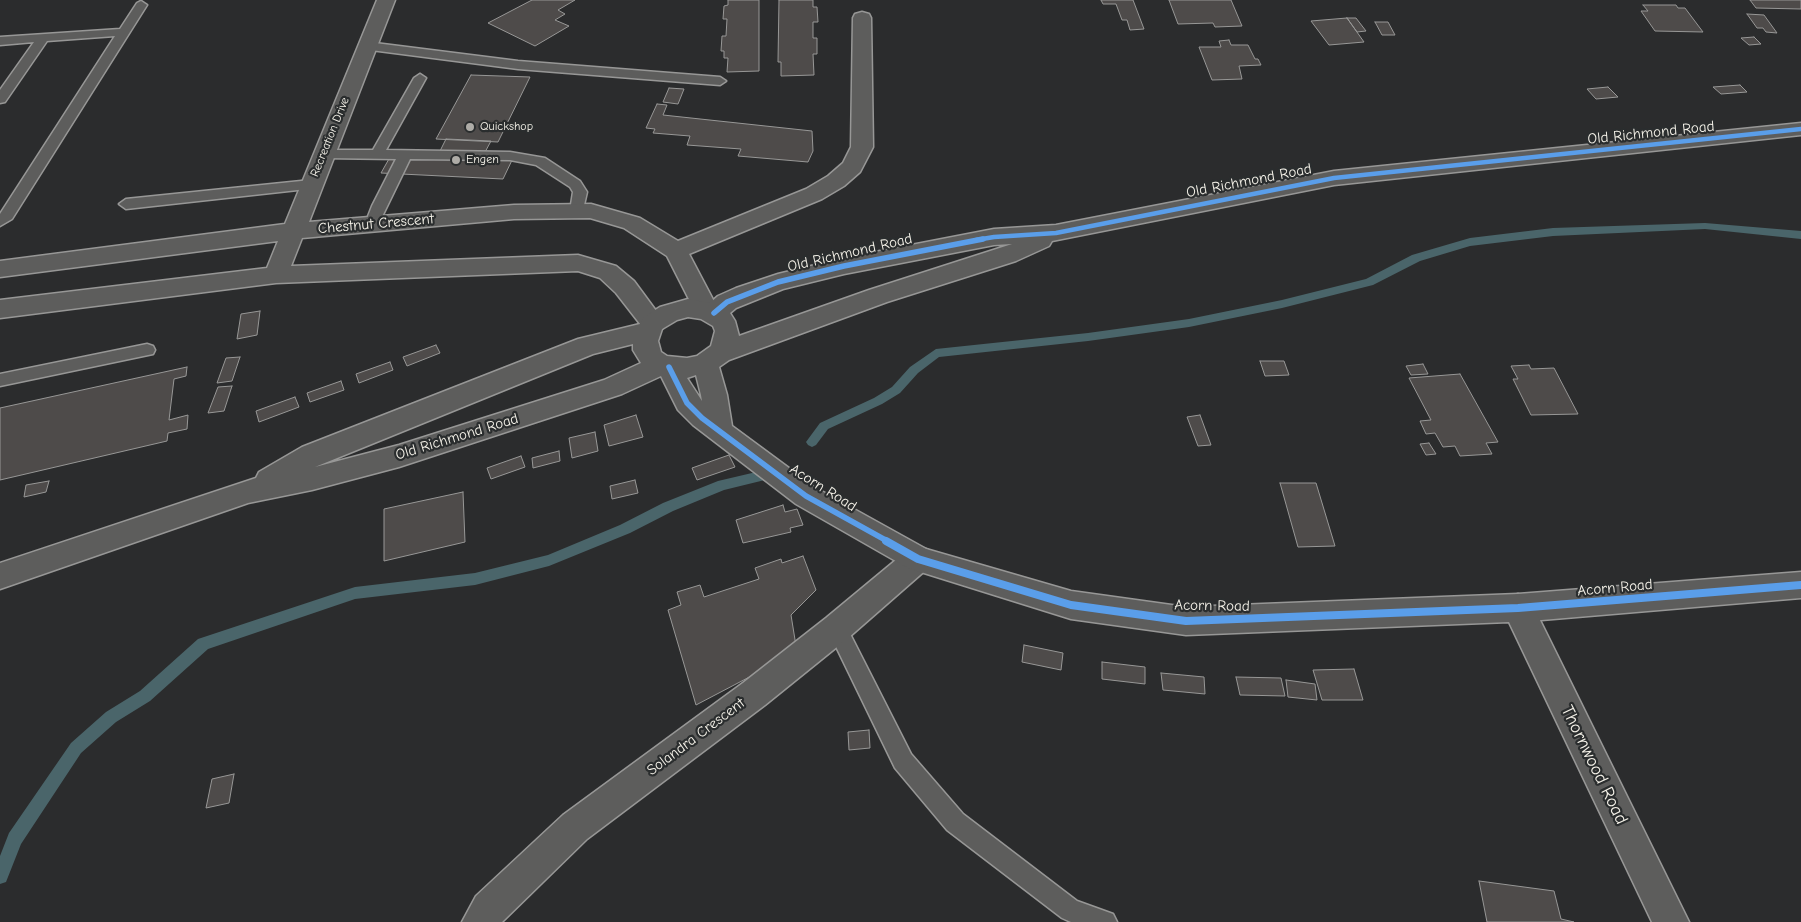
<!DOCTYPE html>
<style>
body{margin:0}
canvas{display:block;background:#2b2c2d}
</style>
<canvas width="1801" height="922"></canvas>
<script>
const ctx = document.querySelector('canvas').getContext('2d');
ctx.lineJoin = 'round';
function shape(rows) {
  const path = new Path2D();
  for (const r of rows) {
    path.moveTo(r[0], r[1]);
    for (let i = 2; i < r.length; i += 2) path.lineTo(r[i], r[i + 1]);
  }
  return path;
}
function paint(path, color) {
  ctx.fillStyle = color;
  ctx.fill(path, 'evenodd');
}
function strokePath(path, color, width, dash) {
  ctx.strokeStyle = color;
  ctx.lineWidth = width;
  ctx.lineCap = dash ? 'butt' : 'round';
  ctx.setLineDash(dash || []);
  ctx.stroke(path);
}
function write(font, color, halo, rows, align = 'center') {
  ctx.font = font + ' "Comic Neue",sans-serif';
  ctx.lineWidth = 4.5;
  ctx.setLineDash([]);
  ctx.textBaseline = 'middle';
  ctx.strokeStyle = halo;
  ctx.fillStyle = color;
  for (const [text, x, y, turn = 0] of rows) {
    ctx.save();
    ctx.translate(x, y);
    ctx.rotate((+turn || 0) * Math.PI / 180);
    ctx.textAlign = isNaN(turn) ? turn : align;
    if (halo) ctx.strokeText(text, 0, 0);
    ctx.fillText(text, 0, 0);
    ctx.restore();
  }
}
paint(shape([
 [1705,223,1801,231,1801,239,1705,229,1553,236,1470,246,1420,261,1373,285,1282,308,1189,327,1088,341,939,357,918,373,900,393,882,404,828,429,816,445,812,447,808,445,806,442,820,423,874,398,892,387,910,367,936,349,1088,333,1189,319,1282,300,1366,279,1412,255,1470,238,1553,228,1705,223],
 [769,469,773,470,775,474,773,478,724,490,673,511,630,533,549,566,475,585,355,599,208,649,150,701,116,722,81,753,21,844,6,882,0,884,0,856,9,833,71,743,106,712,140,691,198,639,355,587,475,573,548,555,620,525,663,503,718,481,769,469]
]), '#4a656a');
const building = shape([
 [532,0,575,0,558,10,565,14,555,20,569,26,535,46,488,23,532,0],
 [728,0,759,0,759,71,727,72,728,58,724,58,724,51,721,51,722,36,726,36,727,19,723,19,724,6,728,5,728,0],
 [779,0,813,0,813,7,817,7,818,22,813,22,813,38,817,38,817,54,813,54,814,75,781,76,781,62,778,62,779,0],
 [1101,0,1133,0,1144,29,1130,30,1127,20,1122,20,1116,4,1103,4,1101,0],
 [1169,0,1231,0,1242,26,1215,27,1213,23,1178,24,1169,0],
 [1750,0,1801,0,1801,9,1756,8,1750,0],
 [1643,5,1676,5,1678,8,1685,8,1703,32,1655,31,1641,11,1648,11,1643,5],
 [1747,14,1764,15,1777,33,1766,32,1763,28,1757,28,1747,14],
 [1347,18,1364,42,1329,45,1311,21,1347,18],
 [1347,18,1356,18,1366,31,1357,32,1347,18],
 [1375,22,1388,22,1395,35,1382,35,1375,22],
 [1754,37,1761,44,1749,45,1741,38,1754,37],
 [1229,40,1231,45,1248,45,1255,59,1258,59,1261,65,1239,66,1242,79,1212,80,1199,47,1221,47,1219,41,1229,40],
 [471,75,530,77,498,142,436,139,471,75],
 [1740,85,1747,92,1721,94,1713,87,1740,85],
 [1608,87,1618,97,1596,99,1587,89,1608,87],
 [669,88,684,89,678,104,663,102,669,88],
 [657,104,667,105,663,115,812,131,813,151,808,162,738,156,741,149,687,145,690,136,653,133,655,129,646,128,657,104],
 [446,139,491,141,484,154,514,156,503,179,381,173,394,150,439,153,446,139],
 [260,311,257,335,237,339,241,314,260,311],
 [436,345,440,353,407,366,403,357,436,345],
 [240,357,232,381,217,383,226,358,240,357],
 [1260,361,1284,361,1289,375,1265,376,1260,361],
 [390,362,393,370,359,383,356,374,390,362],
 [1423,364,1428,374,1411,375,1406,366,1423,364],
 [1529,365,1531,369,1554,368,1578,414,1531,415,1513,379,1518,379,1511,366,1529,365],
 [187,367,186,376,174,379,169,420,188,415,187,429,168,433,167,441,0,480,0,408,187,367],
 [1460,374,1498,442,1486,443,1492,454,1460,456,1455,446,1443,447,1435,433,1426,434,1420,421,1431,420,1409,378,1460,374],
 [341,381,344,390,310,402,307,393,341,381],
 [232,386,224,411,208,413,218,387,232,386],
 [295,397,299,407,259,422,256,411,295,397],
 [636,415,643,437,609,446,604,425,636,415],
 [1200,415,1211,445,1198,446,1187,417,1200,415],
 [595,432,598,451,572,458,569,438,595,432],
 [1429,443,1436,454,1426,455,1420,444,1429,443],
 [559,451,560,461,533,468,532,458,559,451],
 [729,455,735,467,697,480,692,468,729,455],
 [521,456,525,467,491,479,487,468,521,456],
 [635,480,638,493,612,499,610,486,635,480],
 [49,481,46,492,24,497,26,485,49,481],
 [1280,483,1316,483,1335,546,1298,547,1280,483],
 [463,492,465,542,384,561,384,509,463,492],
 [783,505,785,512,797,509,803,525,790,528,791,532,743,543,736,520,783,505],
 [803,556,816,590,791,615,797,652,696,705,668,610,681,605,677,592,700,585,704,597,759,579,755,568,781,559,782,563,803,556],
 [1024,645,1063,653,1061,670,1022,662,1024,645],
 [1102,662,1145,667,1145,684,1102,679,1102,662],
 [1354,669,1363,700,1322,700,1313,670,1354,669],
 [1161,673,1204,677,1205,694,1163,690,1161,673],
 [1236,677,1281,678,1285,696,1240,695,1236,677],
 [1286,680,1315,684,1317,700,1288,697,1286,680],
 [869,730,870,748,849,750,848,732,869,730],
 [234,774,229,803,206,808,212,779,234,774],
 [1479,881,1554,891,1561,919,1574,922,1487,922,1479,881]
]);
paint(building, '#4e4b4a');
strokePath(building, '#979796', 1);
const lane = shape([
 [141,1,147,5,12,219,0,226,0,214,115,36,47,41,5,102,0,103,0,90,34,42,0,45,0,37,120,29,137,3,141,1],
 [367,42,518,61,720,77,726,81,720,85,518,69,363,49,361,46,367,42],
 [420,74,426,78,386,150,510,152,545,158,580,181,587,192,582,214,572,214,570,211,573,192,570,187,536,165,510,160,410,159,377,227,367,227,365,224,372,206,396,159,323,158,316,154,323,150,373,150,414,78,420,74],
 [311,180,318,185,316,188,126,209,119,204,126,199,311,180],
 [147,344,153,346,155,350,153,354,0,386,0,374,147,344],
 [837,619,844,622,911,754,963,814,1077,901,1113,914,1117,922,1071,922,1062,918,947,830,895,768,827,628,830,622,837,619]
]);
const street = shape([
 [377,0,395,0,309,222,514,205,591,204,640,218,678,241,806,189,828,176,843,163,851,147,853,18,855,14,862,12,869,14,871,18,873,147,860,172,844,186,822,199,689,254,719,311,716,317,707,320,698,317,667,256,624,228,590,218,514,219,302,238,291,266,578,255,616,266,634,281,665,323,662,329,653,332,644,329,616,293,600,278,578,271,276,283,0,318,0,300,267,268,278,241,0,277,0,261,285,224,377,0],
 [918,546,928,550,933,559,928,568,848,638,765,705,587,839,502,922,462,922,476,896,563,815,743,683,826,618,908,550,918,546],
 [1801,572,1801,598,1518,622,1507,618,1503,608,1507,598,1518,594,1801,572]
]);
const secondary = shape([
 [1801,123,1801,135,1334,185,1052,241,1049,246,1016,261,887,302,729,360,719,367,727,395,732,426,816,488,926,549,1071,591,1186,607,1518,594,1529,598,1689,922,1652,922,1509,622,1186,635,1071,619,908,568,796,504,693,425,678,410,661,376,622,394,399,467,312,490,248,503,0,589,0,563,256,478,259,472,302,447,578,339,640,324,644,317,660,307,688,299,710,303,718,296,736,288,778,274,844,258,994,229,1056,225,1334,171,1801,123],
 [1012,244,869,290,739,336,735,321,730,313,736,308,783,289,844,274,994,245,1012,244],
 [688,317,701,319,713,326,715,331,711,346,697,356,687,358,667,356,661,352,658,341,662,329,677,320,688,317],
 [633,344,633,350,641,363,604,380,399,445,315,467,593,354,633,344],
 [696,375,701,395,702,401,687,378,696,375]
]);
strokePath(lane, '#979796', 3);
strokePath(street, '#979796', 3);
strokePath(secondary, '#979796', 3);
paint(lane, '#5d5d5c');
paint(street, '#5d5d5c');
paint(secondary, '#5d5d5c');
strokePath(shape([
 [976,240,994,237,1056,233,1334,178,1801,129]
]), '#5a9eea', 4.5);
strokePath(shape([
 [714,313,727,302,778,282,844,266,983,239],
 [669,367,687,403,702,418,806,496,889,542]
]), '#5a9eea', 5.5);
strokePath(shape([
 [886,541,918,559,1071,605,1186,621,1518,608,1801,585]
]), '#5a9eea', 8);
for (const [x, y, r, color] of [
 [470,127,5,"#aeaca7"],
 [456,160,5,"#aeaca7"]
]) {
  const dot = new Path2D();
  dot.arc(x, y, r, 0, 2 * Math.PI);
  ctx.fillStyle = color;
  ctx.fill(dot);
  strokePath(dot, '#2a2d2e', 2);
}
write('12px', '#f4f1e8', '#2a2d2e', [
 ["Quickshop",480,127],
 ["Engen",466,160]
], 'left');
write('12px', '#f4f1e8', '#2a2d2e', [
 ["Recreation Drive",330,137,-68]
]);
write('15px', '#f4f1e8', '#2a2d2e', [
 ["Old Richmond Road",1651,133,-6],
 ["Old Richmond Road",1249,181,-11],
 ["Chestnut Crescent",376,224,-5],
 ["Old Richmond Road",850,253,-13],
 ["Old Richmond Road",457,437,-17],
 ["Acorn Road",823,488,32],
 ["Acorn Road",1615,588,-5],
 ["Acorn Road",1212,606,1],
 ["Solandra Crescent",696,737,-37]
]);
write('18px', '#f4f1e8', '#2a2d2e', [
 ["Thornwood Road",1594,765,64]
]);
</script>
